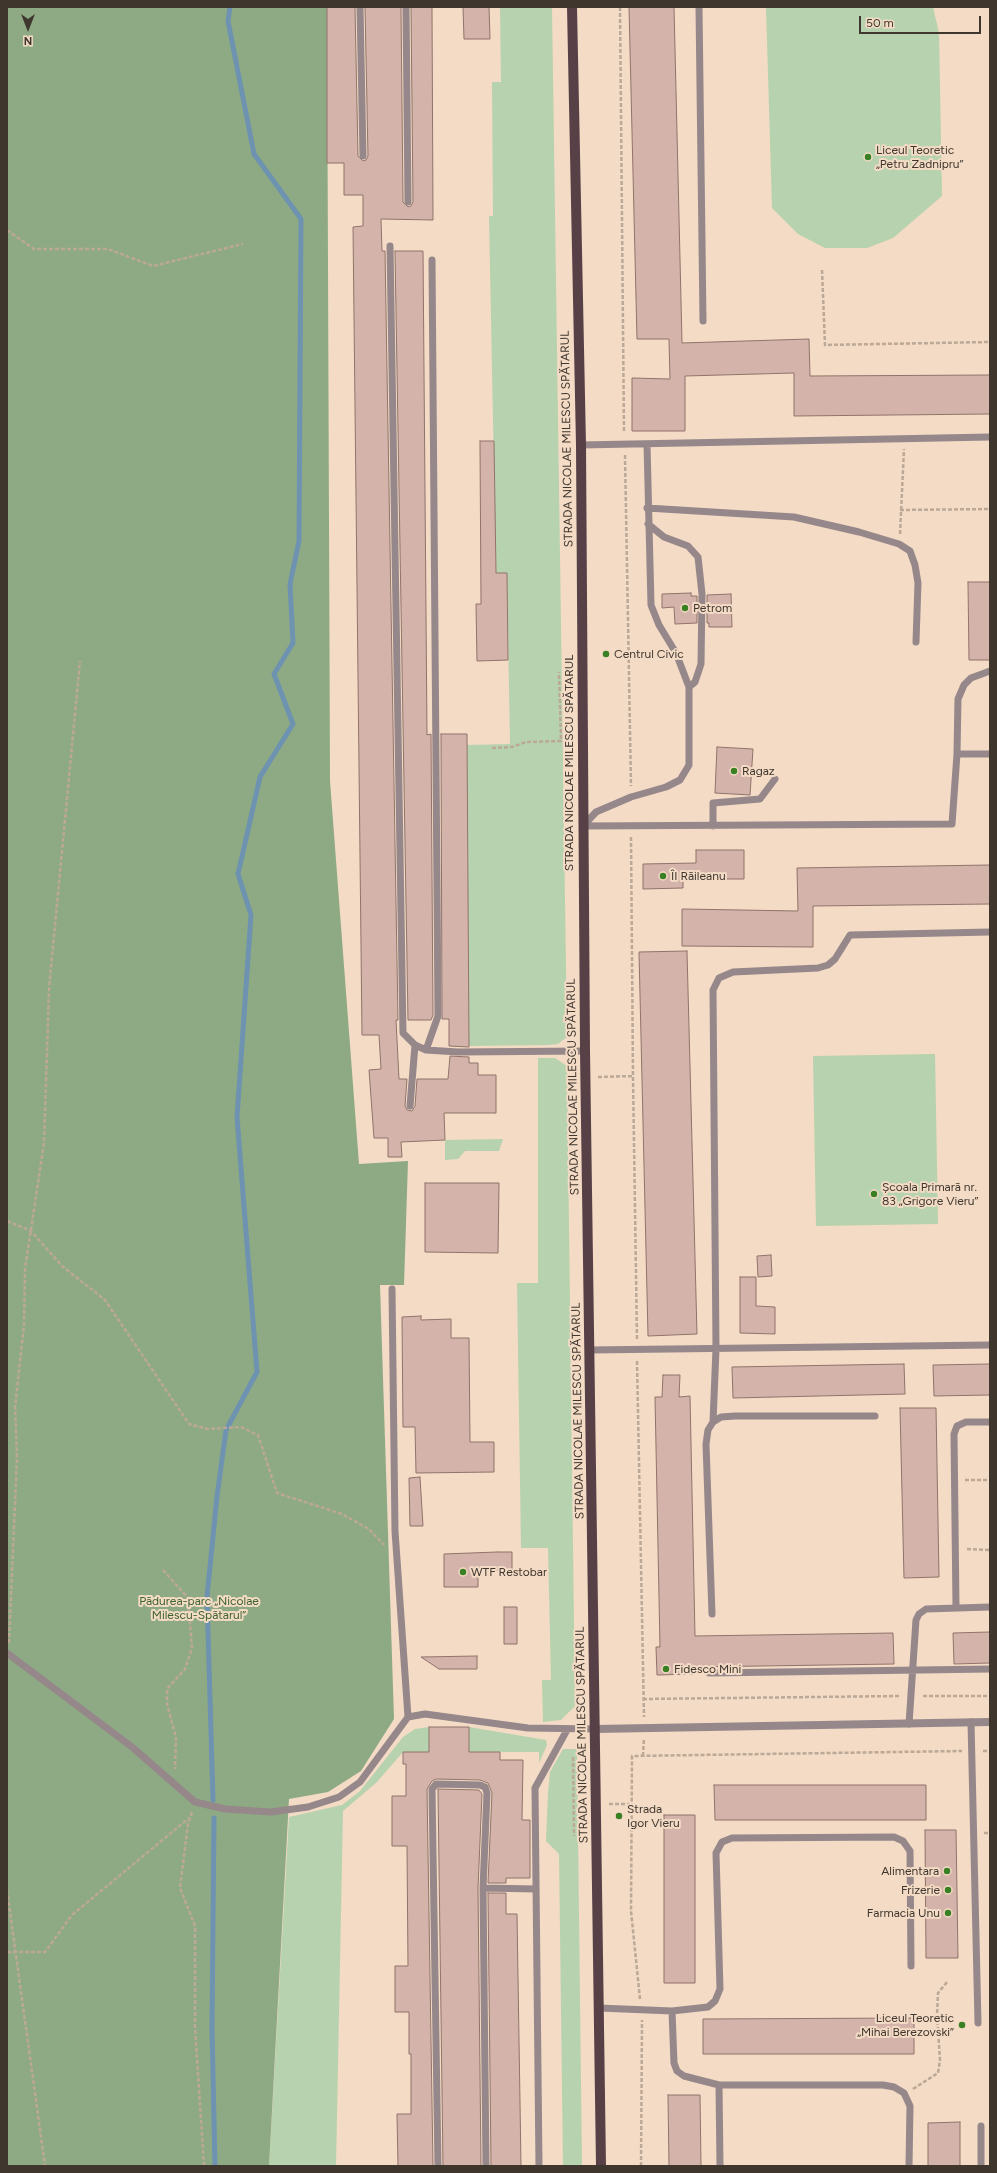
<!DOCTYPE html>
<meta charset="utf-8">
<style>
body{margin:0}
#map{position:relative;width:997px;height:2173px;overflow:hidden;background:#f3dbc5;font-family:Figtree,sans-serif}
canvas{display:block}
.frame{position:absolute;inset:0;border:8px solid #3f362e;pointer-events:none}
.north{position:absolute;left:8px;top:8px;width:40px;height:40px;-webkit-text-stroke:3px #f3dbc5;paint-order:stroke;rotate:180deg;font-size:11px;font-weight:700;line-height:16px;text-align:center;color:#3f362e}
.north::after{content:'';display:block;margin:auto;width:14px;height:18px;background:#3f362e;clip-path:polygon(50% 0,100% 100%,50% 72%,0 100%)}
.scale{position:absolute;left:859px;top:16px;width:122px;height:18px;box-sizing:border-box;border:2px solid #3f362e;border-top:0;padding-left:5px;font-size:12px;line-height:14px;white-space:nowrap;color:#3f362e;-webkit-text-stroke:3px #f3dbc5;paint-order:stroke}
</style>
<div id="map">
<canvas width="997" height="2173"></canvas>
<div class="frame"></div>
<div class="north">N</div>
<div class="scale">50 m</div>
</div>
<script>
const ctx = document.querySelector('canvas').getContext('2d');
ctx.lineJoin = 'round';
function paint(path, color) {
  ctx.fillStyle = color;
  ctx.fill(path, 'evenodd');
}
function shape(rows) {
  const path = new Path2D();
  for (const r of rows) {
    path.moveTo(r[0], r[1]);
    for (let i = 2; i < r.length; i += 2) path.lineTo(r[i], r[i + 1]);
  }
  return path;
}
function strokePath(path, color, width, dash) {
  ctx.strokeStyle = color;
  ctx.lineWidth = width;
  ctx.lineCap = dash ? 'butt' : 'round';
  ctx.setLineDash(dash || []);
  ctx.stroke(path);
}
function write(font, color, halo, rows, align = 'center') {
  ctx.font = font + ' Figtree,sans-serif';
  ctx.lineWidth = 4;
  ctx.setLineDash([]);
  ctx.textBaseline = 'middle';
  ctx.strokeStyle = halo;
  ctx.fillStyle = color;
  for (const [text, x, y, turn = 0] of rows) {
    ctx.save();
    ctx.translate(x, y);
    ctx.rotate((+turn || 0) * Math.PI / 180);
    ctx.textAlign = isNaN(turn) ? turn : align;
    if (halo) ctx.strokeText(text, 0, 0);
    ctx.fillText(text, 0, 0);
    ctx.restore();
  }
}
paint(shape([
 [500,7,552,7,567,1037,558,1044,548,1045,469,1046,467,745,510,744,507,573,496,573,489,216,493,216,492,82,501,82],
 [766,7,933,7,939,33,942,196,893,238,867,248,825,248,798,234,772,208],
 [935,1054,938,1224,816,1226,813,1056],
 [538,1058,555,1058,567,1066,575,1706,561,1720,543,1722,542,1680,551,1680,548,1548,521,1548,517,1283,538,1283],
 [503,1139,499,1151,465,1151,458,1159,445,1160,445,1140],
 [429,1727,469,1727,546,1740,547,1745,539,1763,539,1752,403,1752,377,1782,343,1811,336,2166,269,2166,289,1817,342,1805,360,1791,403,1737,415,1729],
 [563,1749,577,1749,582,2166,563,2166,559,1854,546,1841,548,1793,550,1772]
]), '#b7d2ae');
paint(shape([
 [7,7,327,7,330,781,359,1164,408,1161,404,1285,380,1285,394,1719,361,1771,328,1792,289,1799,269,2166,7,2166]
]), '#8eaa84');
strokePath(shape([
 [213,1800,207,1597,217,1496,226,1430,257,1372,237,1117,251,915,238,874,260,777,293,724,274,674,293,643,290,584,299,541,301,219,254,154,228,21,230,7],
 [214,1818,212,2028,215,2166]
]), '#6e93b1', 5);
const building = shape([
 [327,7,355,7,358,156,363,161,366,160,368,156,365,7,401,7,403,202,408,207,411,206,413,202,411,7,432,7,433,220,381,219,382,251,385,251,398,1020,396,1020,399,1079,407,1079,405,1106,407,1110,412,1111,415,1106,417,1079,448,1079,450,1056,469,1057,469,1063,478,1063,478,1075,496,1075,496,1113,444,1113,445,1140,401,1142,402,1157,388,1157,388,1138,374,1138,369,1070,381,1069,379,1035,362,1035,353,227,363,226,363,195,344,195,344,163,327,163,327,7],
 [463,7,489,7,490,39,464,39,463,7],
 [629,7,674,7,682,343,809,339,810,376,990,375,990,414,794,416,794,373,685,376,685,431,632,431,632,378,670,379,669,339,637,339,629,7],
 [395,251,423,251,427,735,431,734,433,1015,431,1020,408,1020,395,251],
 [480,441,494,441,496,573,507,573,508,660,477,661,476,604,481,604,480,441],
 [968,582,990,582,990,660,969,660,968,582],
 [691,593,691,596,697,596,697,623,675,624,674,607,662,608,662,594,691,593],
 [731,594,732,627,709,627,709,623,707,623,707,595,731,594],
 [441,734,467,734,469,1047,449,1046,449,1019,442,1019,441,734],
 [717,747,753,749,750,795,715,793,717,747],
 [696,850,744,850,744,879,683,879,683,888,643,889,643,864,696,863,696,850],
 [990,865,990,904,813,906,813,947,682,946,682,909,798,911,797,868,990,865],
 [687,951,697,1334,648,1336,639,952,687,951],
 [425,1183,499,1183,498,1253,425,1252,425,1183],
 [771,1255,772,1276,758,1277,757,1256,771,1255],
 [740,1277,756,1277,756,1306,775,1307,775,1334,740,1333,740,1277],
 [421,1316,421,1320,451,1319,451,1338,469,1338,470,1442,494,1442,494,1472,416,1473,415,1427,403,1427,402,1317,421,1316],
 [904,1364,905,1394,733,1398,732,1367,904,1364],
 [990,1364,990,1395,934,1396,933,1365,990,1364],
 [663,1375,680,1375,679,1397,690,1396,695,1636,893,1633,894,1664,695,1667,695,1674,657,1675,656,1647,660,1647,655,1397,662,1397,663,1375],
 [900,1408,936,1408,939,1577,904,1578,900,1408],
 [420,1477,423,1526,410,1526,409,1478,420,1477],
 [497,1552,512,1552,512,1570,478,1570,478,1587,444,1587,444,1554,497,1552],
 [504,1607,517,1607,517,1644,504,1644,504,1607],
 [990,1632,990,1663,954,1664,953,1633,990,1632],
 [477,1656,477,1669,439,1669,421,1657,477,1656],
 [429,1727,469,1727,469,1752,500,1752,500,1760,523,1760,522,1820,530,1820,530,1878,506,1878,506,1883,488,1883,492,1793,488,1783,480,1780,436,1779,432,1781,427,1789,433,2166,398,2166,397,2114,411,2114,411,2054,409,2054,409,2012,395,2012,395,1966,408,1966,407,1846,392,1846,392,1796,406,1796,406,1764,403,1764,403,1752,429,1752,429,1727],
 [714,1785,926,1785,926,1820,715,1820,714,1785],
 [438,1789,479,1790,482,1794,478,1888,481,2166,443,2166,438,1789],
 [664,1815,695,1815,695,1983,664,1983,664,1815],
 [925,1830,956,1830,958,1958,926,1958,925,1830],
 [488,1893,506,1893,506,1914,517,1914,521,2166,491,2166,488,1893],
 [914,2018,914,2054,703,2054,703,2019,914,2018],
 [668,2095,700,2095,701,2166,669,2166,668,2095],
 [960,2122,960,2166,928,2166,928,2123,960,2122]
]);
paint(building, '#d4b4aa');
strokePath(building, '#90736a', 1);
strokePath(shape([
 [620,7,624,432],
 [7,230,34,249,108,249,153,266,243,244],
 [822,270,825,345,990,342],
 [625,455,631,786],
 [900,510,990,509],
 [900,534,904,449],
 [492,748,512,747,526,742,561,741,559,672],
 [631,837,633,1076],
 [598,1077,633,1076,637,1340],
 [7,1221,31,1231,62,1266,105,1300,189,1424,208,1429,241,1427,258,1435,277,1493,342,1514,369,1529,384,1545],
 [637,1361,644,1717],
 [965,1480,990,1480],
 [967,1549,990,1550],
 [163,1570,188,1598,192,1648,185,1669,167,1689,167,1704,176,1737,175,1769],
 [9,1643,17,1457,15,1407,24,1325,25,1269,44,1143,49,989,80,661],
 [7,1675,7,1668],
 [923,1696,990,1696],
 [643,1699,900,1696],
 [983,1751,990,1751],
 [643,1756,644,1738],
 [573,1757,574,1836],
 [609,1804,630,1804],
 [192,1812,188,1824,180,1888,195,1926,195,2027,204,2166],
 [984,1833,990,1833],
 [7,1890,45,2166],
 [7,1952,45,1952,72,1915,189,1818],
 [640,1999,631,1911,632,1756,962,1751],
 [913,2089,938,2073,940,2060,937,2015,938,1993,947,1982],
 [641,2166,642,2020]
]), '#bba896', 2.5, [4, 2]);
strokePath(shape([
 [360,7,363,156],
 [406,7,408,202],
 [699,7,703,321],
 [390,246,403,1033,415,1045,426,1050,458,1052,585,1051],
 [581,445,990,437],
 [647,508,794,517,859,532,899,544,910,551,915,565,918,583,916,642],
 [648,524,664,537,688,546,698,557,702,594,701,664,695,682,689,687],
 [957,754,990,754],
 [583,826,952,824,957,754,958,699,964,685,971,678,990,671],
 [583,826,596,812,631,797,666,787,680,780,689,765,689,687,676,653,659,625,651,605,647,444],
 [713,826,713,803,760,799,775,779],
 [426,1050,438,1016,432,260],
 [410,1106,415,1045],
 [392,1289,395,1531,408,1717],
 [590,1350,990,1345],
 [713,1422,721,1417,735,1416,875,1416],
 [956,1608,954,1434,957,1426,966,1422,990,1422],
 [712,1614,706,1444,708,1430,713,1422,716,1349,713,990,719,978,733,972,818,968,828,965,835,959,850,935,990,932],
 [7,1653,132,1747,195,1802,225,1809,271,1812,308,1807,339,1797,360,1782,408,1717,425,1714,528,1728,595,1729],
 [709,1673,990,1669],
 [971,1722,978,2023],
 [909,1724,916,1620,919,1614,926,1609,990,1607],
 [483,1888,536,1889],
 [599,2008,672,2011,708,2007,715,2001,720,1989,716,1853,722,1842,732,1838,894,1837,903,1841,910,1851,911,1966],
 [672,2011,674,2063,677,2071,684,2076,719,2085,883,2085,894,2087,904,2093,910,2106,909,2166],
 [719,2085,720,2166],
 [981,2126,981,2166],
 [438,2166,432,1789,436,1784,480,1785,485,1787,487,1793,483,1888,486,2166],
 [539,2166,535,1788,567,1730]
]), '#96878a', 7);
strokePath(shape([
 [595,1729,990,1722]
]), '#96878a', 8);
strokePath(shape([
 [572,7,581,445,585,1051,601,2166]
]), '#584146', 10);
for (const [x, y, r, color] of [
 [868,157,4,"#397f23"],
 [685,608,4,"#397f23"],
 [606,654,4,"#397f23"],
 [734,771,4,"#397f23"],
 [663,876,4,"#397f23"],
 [874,1194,4,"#397f23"],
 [463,1572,4,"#397f23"],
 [666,1669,4,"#397f23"],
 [619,1816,4,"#397f23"],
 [947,1871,4,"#397f23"],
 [948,1890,4,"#397f23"],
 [948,1913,4,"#397f23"],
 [962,2025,4,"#397f23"]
]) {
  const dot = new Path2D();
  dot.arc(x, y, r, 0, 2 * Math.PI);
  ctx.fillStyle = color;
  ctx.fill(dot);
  strokePath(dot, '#f3dbc5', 1.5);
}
write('12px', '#3f362e', '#f3dbc5', [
 ["Liceul Teoretic",876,150],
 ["„Petru Zadnipru”",876,164],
 ["Petrom",693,608],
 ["Centrul Civic",614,654],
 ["Ragaz",742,771],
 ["ÎI Răileanu",671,876],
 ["Școala Primară nr.",882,1187],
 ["83 „Grigore Vieru”",882,1201],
 ["WTF Restobar",471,1572],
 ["Fidesco Mini",674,1669],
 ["Strada",627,1809],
 ["Igor Vieru",627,1823],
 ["Alimentara",939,1871,"right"],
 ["Frizerie",940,1890,"right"],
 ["Farmacia Unu",940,1913,"right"],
 ["Liceul Teoretic",954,2018,"right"],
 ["„Mihai Berezovski”",954,2032,"right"]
], 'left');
write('12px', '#3f362e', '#f3dbc5', [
 ["STRADA NICOLAE MILESCU SPĂTARUL",567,439,-91],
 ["STRADA NICOLAE MILESCU SPĂTARUL",569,763,-90],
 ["STRADA NICOLAE MILESCU SPĂTARUL",573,1087,-91],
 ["STRADA NICOLAE MILESCU SPĂTARUL",578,1411,-91],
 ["STRADA NICOLAE MILESCU SPĂTARUL",582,1735,-91]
]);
write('12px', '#3d632f', '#f3dbc5', [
 ["Pădurea-parc „Nicolae",199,1601],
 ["Milescu-Spătarul”",199,1615]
]);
</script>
